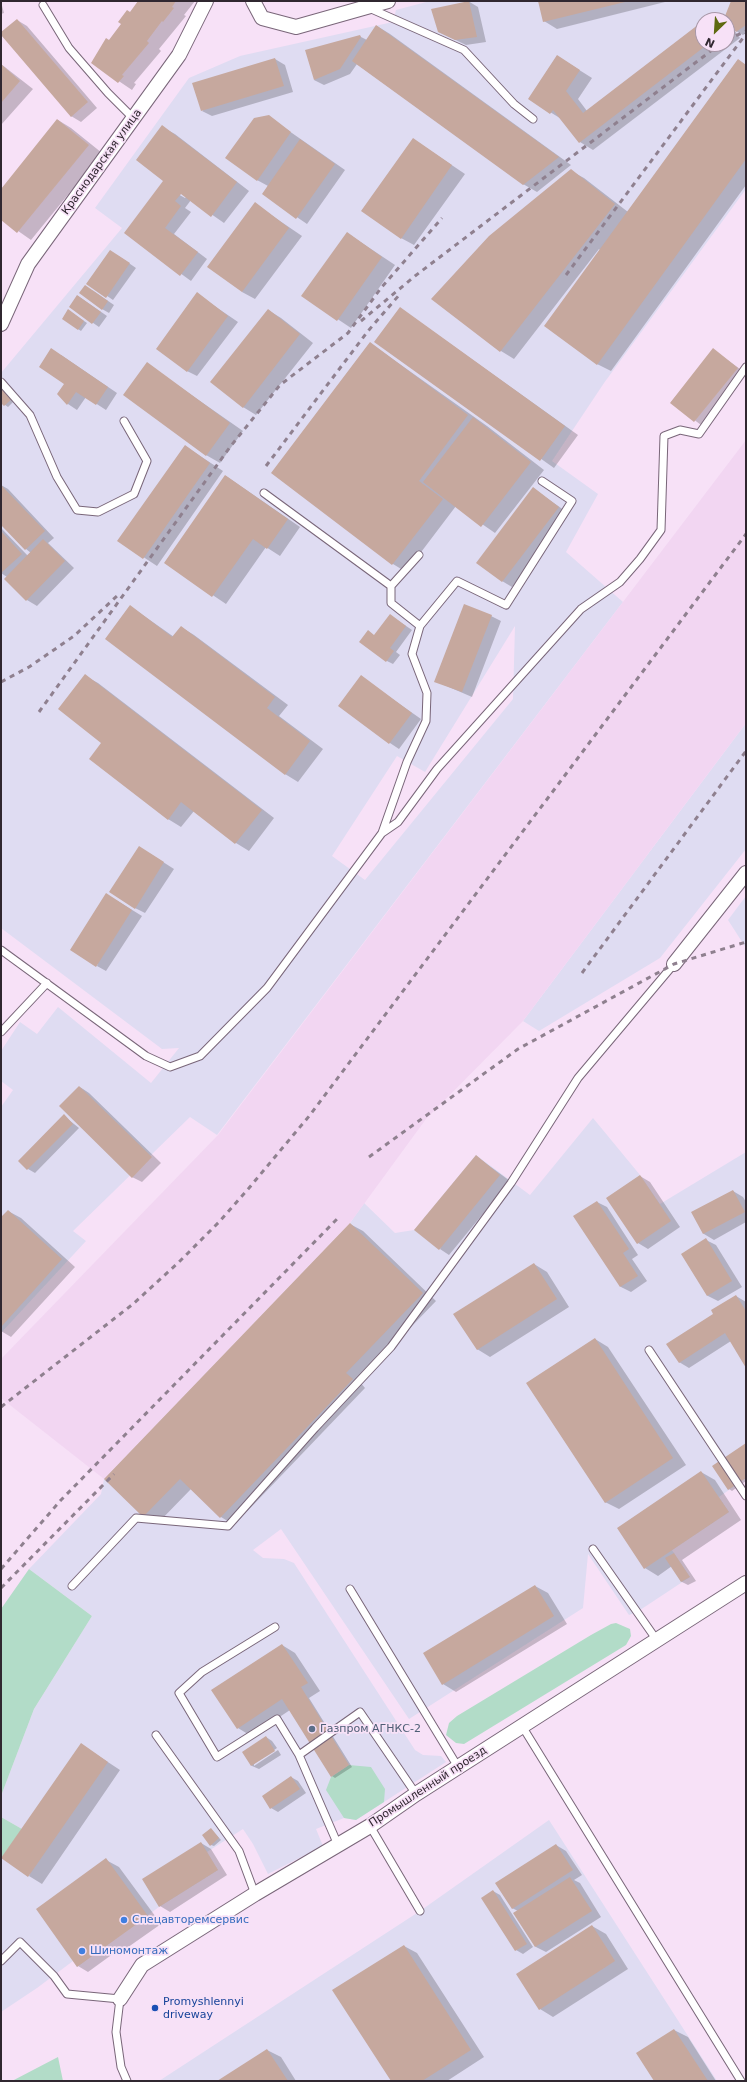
<!DOCTYPE html>
<meta charset="utf-8">
<style>
body{margin:0}
#map{position:relative;width:747px;height:2082px;overflow:hidden;background:#f7e1f7;font-family:"DejaVu Sans",sans-serif}
canvas{display:block}
.frame{position:absolute;inset:0;border:2px solid #302730;pointer-events:none}
.north{position:absolute;left:695px;top:12px;width:40px;height:40px;box-sizing:border-box;background:#f7e1f7;border:1px solid #a797a7;border-radius:50%;rotate:205deg;font-size:11px;font-weight:700;line-height:16px;text-align:center;color:#302730}
.north::after{content:'';display:block;margin:auto;width:14px;height:18px;background:#5f6a11;clip-path:polygon(50% 0,100% 100%,50% 72%,0 100%)}
</style>
<div id="map">
<canvas width="747" height="2082"></canvas>
<div class="frame"></div>
<div class="north">N</div>
</div>
<script>
const ctx = document.querySelector('canvas').getContext('2d');
ctx.lineJoin = 'round';
function paint(path, color) {
  ctx.fillStyle = color;
  ctx.fill(path, 'evenodd');
}
function shape(rows) {
  const path = new Path2D();
  for (const r of rows) {
    path.moveTo(r[0], r[1]);
    for (let i = 2; i < r.length; i += 2) path.lineTo(r[i], r[i + 1]);
  }
  return path;
}
function strokePath(path, color, width, dash) {
  ctx.strokeStyle = color;
  ctx.lineWidth = width;
  ctx.lineCap = dash ? 'butt' : 'round';
  ctx.setLineDash(dash || []);
  ctx.stroke(path);
}
function write(font, color, halo, rows, align = 'center') {
  ctx.font = font + ' "DejaVu Sans",sans-serif';
  ctx.lineWidth = 3.5;
  ctx.setLineDash([]);
  ctx.textBaseline = 'middle';
  ctx.strokeStyle = halo;
  ctx.fillStyle = color;
  for (const [text, x, y, turn = 0] of rows) {
    ctx.save();
    ctx.translate(x, y);
    ctx.rotate((+turn || 0) * Math.PI / 180);
    ctx.textAlign = isNaN(turn) ? turn : align;
    if (halo) ctx.strokeText(text, 0, 0);
    ctx.fillText(text, 0, 0);
    ctx.restore();
  }
}
paint(shape([
 [430,1,746,1,746,189,604,383,552,461,598,494,566,552,623,602,217,1135,190,1117,73,1231,86,1241,1,1333,1,1107,13,1090,1,1081,1,1051,20,1022,37,1034,58,1007,151,1083,179,1048,162,1049,1,928,1,373,122,228,95,208,189,78,240,56,393,22,396,10],
 [703,20,727,20,727,44,703,44],
 [515,626,513,699,365,880,332,856,397,756,425,772],
 [746,723,746,849,660,958,539,1031,523,1021],
 [746,896,746,948,728,920],
 [593,1118,640,1175,660,1204,746,1152,746,1478,719,1497,729,1512,672,1550,690,1577,637,1612,629,1615,588,1554,583,1608,409,1719,281,1529,253,1550,263,1558,284,1559,294,1563,415,1750,423,1755,441,1756,446,1762,356,1820,344,1818,316,1829,323,1846,268,1874,253,1844,243,1829,207,1852,218,1870,159,1907,77,1967,73,1961,37,1988,1,2012,1,1859,22,1829,1,1817,1,1796,34,1709,92,1616,29,1569,101,1494,104,1479,350,1223,364,1203,395,1233,414,1230,476,1155,530,1195],
 [549,1820,717,2081,159,2081,420,1911]
]), '#dfdcf2');
paint(shape([
 [746,440,746,723,523,1021,426,1119,350,1223,104,1479,1,1398,1,1359,218,1135]
]), '#f2d6f2');
paint(shape([
 [29,1569,92,1616,34,1709,1,1796,1,1609],
 [616,1623,630,1629,631,1636,626,1645,464,1744,456,1743,446,1735,449,1723,457,1716,591,1635,611,1624],
 [349,1765,371,1767,385,1789,384,1802,356,1820,344,1818,326,1790,331,1777],
 [1,1817,22,1829,1,1859],
 [58,2057,63,2081,12,2081]
]), '#b2dcc8');
paint(shape([
 [139,1,195,1,184,15,186,16,159,49,161,51,134,83,136,84,132,90,92,63],
 [468,1,478,7,486,42,466,45,439,32],
 [539,1,669,1,557,29,544,21],
 [732,1,746,1,746,33,743,35,734,30,740,38,593,150,580,142,563,120,529,99,557,56,592,78,578,99,587,111,703,22,703,44,727,44,727,21,731,23],
 [1,2,4,13,1,14],
 [714,14,725,20,706,20],
 [17,20,27,26,97,108,81,122,71,116,1,34],
 [377,26,390,34,571,165,537,192,523,184,357,64,350,74,324,85,314,80,359,36,367,40],
 [275,59,285,65,293,92,212,116,202,111],
 [738,60,746,65,746,185,611,371,597,364,600,250,599,249,514,359,501,351,433,298,571,171,584,178,628,212],
 [1,64,33,89,1,125],
 [269,117,345,170,307,224,263,194,268,186,257,180],
 [58,120,71,128,102,153,31,240,1,219,1,190],
 [162,127,175,134,249,191,224,223,191,200,185,208,191,212,174,234,207,259,191,281,125,233,165,180],
 [176,193,182,194,186,197,185,198],
 [413,139,465,174,414,245,401,238],
 [255,204,302,236,255,299,242,292],
 [347,233,395,265,351,328,303,296],
 [117,255,136,268,113,300,88,283],
 [92,290,114,305,109,313,102,309],
 [197,294,238,322,197,376,187,371],
 [78,296,107,316,99,327,70,307],
 [400,308,578,435,554,468,376,342],
 [268,310,281,318,313,343,256,415,243,407],
 [71,312,87,323,81,331,78,329],
 [370,343,487,426,544,470,495,533,456,506,406,572,393,564,272,473],
 [714,350,744,372,701,425,671,402],
 [61,355,117,393,106,410,86,397,77,410,68,404,58,394,65,384],
 [147,364,243,431,220,463,206,455],
 [1,392,15,400,8,407,1,402],
 [185,446,223,471,157,566,119,541],
 [226,476,300,527,280,556,266,547,226,604,165,563],
 [1,485,8,489,54,538,48,543,74,568,37,606,27,600,7,577,1,573,1,528,28,556,31,553,26,549,1,523],
 [534,489,568,513,512,587,502,581],
 [130,606,174,637,181,627,194,635,288,705,279,716,323,749,298,782,285,774],
 [390,615,412,630,396,652,400,655,393,664,387,661,375,636],
 [491,616,501,621,472,697,435,681],
 [85,676,98,683,274,818,249,851,236,843,194,811,181,827,168,819,103,743],
 [361,677,421,719,399,749,390,743],
 [149,853,174,869,145,913,135,908],
 [116,900,142,916,106,971,97,966],
 [80,1087,89,1093,161,1163,142,1182,132,1177],
 [64,1116,79,1128,35,1173,28,1169,20,1161],
 [476,1156,510,1181,449,1255,440,1249],
 [640,1176,650,1182,680,1227,648,1249,638,1243],
 [733,1191,743,1197,746,1202,746,1222,714,1240,704,1234,693,1213],
 [597,1202,607,1207,638,1255,632,1259,647,1281,631,1292,621,1287],
 [8,1211,21,1218,75,1267,11,1337,1,1331,1,1218],
 [350,1224,363,1231,436,1301,359,1381,365,1388,234,1525,221,1517,191,1489,157,1524,144,1516,106,1479],
 [706,1240,716,1245,742,1287,718,1301,708,1296,682,1254],
 [534,1264,547,1272,569,1307,490,1357,477,1349],
 [736,1296,746,1302,746,1366,731,1341,689,1368,679,1362,713,1315],
 [595,1339,608,1347,686,1465,619,1509,605,1502],
 [746,1444,746,1481,732,1491,729,1489],
 [701,1472,715,1480,741,1520,682,1560,696,1581,688,1585,682,1582,672,1566,658,1576,645,1568],
 [535,1586,548,1593,567,1624,456,1692,443,1684],
 [282,1645,295,1653,320,1691,309,1698,352,1767,335,1778,332,1776,290,1710,251,1736,238,1728],
 [266,1737,272,1741,277,1748,254,1764,254,1766,278,1750,281,1755,259,1769,252,1766,243,1752],
 [82,1745,120,1770,42,1884,29,1876],
 [291,1777,298,1781,306,1793,278,1812,271,1808],
 [211,1829,221,1840,214,1846,211,1845],
 [201,1843,211,1849,227,1875,170,1912,160,1906],
 [556,1845,566,1851,582,1875,574,1880,580,1883,601,1917,546,1952,536,1947,514,1913,518,1911,512,1908],
 [106,1860,119,1867,161,1924,124,1950,121,1948,88,1972,78,1966],
 [493,1891,500,1895,533,1947,523,1954,516,1950,483,1898],
 [592,1926,606,1934,628,1969,553,2017,540,2009],
 [404,1946,417,1953,484,2057,447,2081,392,2081],
 [674,2030,688,2037,716,2081,655,2081],
 [267,2050,281,2057,296,2081,219,2081]
]), '#0003');
paint(shape([
 [138,1,176,1,172,7,174,8,163,22,162,21,147,41,149,43,122,75,124,76,118,83,91,63,106,38,109,40,121,24,118,22,127,10,130,12],
 [469,1,477,37,455,40,438,32,431,9],
 [538,1,625,1,625,2,543,22],
 [731,1,746,1,746,25,736,32,725,16],
 [714,13,720,20,705,20],
 [17,19,88,102,71,117,1,35,1,32],
 [703,21,703,44,708,44,579,143,553,110,550,114,528,99,557,55,580,70,566,91,583,113],
 [376,25,559,157,523,185,352,61],
 [360,35,361,37,340,69,314,80,305,50],
 [275,58,284,86,201,111,192,83],
 [738,59,746,65,746,159,597,365,544,326],
 [1,64,20,81,1,103],
 [269,115,291,132,257,181,225,158,254,118],
 [57,119,89,145,17,233,1,220,1,189],
 [162,125,237,182,211,217,181,194,175,201,181,206,165,228,198,252,180,276,124,233,163,181,136,160],
 [413,138,452,165,401,239,361,211],
 [300,139,335,164,296,219,262,194],
 [571,169,615,204,500,352,431,299,489,236],
 [255,202,289,228,242,292,207,267],
 [347,232,382,257,337,321,301,296],
 [110,250,130,263,106,298,86,284],
 [85,285,108,301,102,310,79,293],
 [197,292,228,316,187,372,156,349],
 [77,295,101,312,92,324,69,307],
 [400,307,565,426,540,461,374,342],
 [68,309,84,321,78,330,62,319],
 [268,309,300,334,243,408,210,382],
 [370,342,468,415,419,481,443,499,392,565,271,473],
 [51,348,108,387,96,405,76,392,67,405,57,394,64,384,39,367],
 [713,348,738,368,694,422,670,403],
 [147,362,230,423,206,456,123,395],
 [4,388,13,398,4,406,1,403,1,390],
 [473,417,531,462,481,527,423,482],
 [185,445,210,463,143,559,117,541],
 [225,475,288,519,267,549,253,539,212,597,164,563],
 [1,485,45,531,25,550,1,525],
 [533,487,559,507,502,582,476,563],
 [1,531,22,554,1,573],
 [43,539,65,561,26,601,4,579],
 [464,604,492,615,462,692,434,682],
 [130,605,172,637,181,626,275,697,267,708,310,741,285,775,105,639],
 [390,614,406,626,390,648,394,651,386,662,359,642,368,630,374,635],
 [85,674,262,810,235,844,181,802,168,820,89,759,101,743,58,709],
 [361,675,412,713,389,744,338,706],
 [139,846,164,862,135,909,109,892],
 [106,893,132,910,96,967,70,950],
 [79,1086,152,1157,132,1178,59,1106],
 [64,1114,73,1124,27,1170,18,1161],
 [476,1155,500,1175,439,1250,414,1230],
 [640,1175,671,1221,637,1244,606,1198],
 [733,1190,745,1212,703,1234,691,1212],
 [597,1201,629,1249,623,1253,638,1276,620,1287,573,1216],
 [8,1210,62,1259,1,1327,1,1217],
 [350,1223,423,1293,346,1373,353,1379,220,1518,180,1479,143,1517,104,1479],
 [706,1238,732,1281,707,1296,681,1254],
 [534,1263,557,1299,477,1350,453,1314],
 [736,1295,746,1311,746,1368,725,1333,679,1363,666,1344,713,1314,711,1310],
 [595,1338,673,1458,605,1503,526,1383],
 [746,1443,746,1478,728,1490,712,1466],
 [701,1471,729,1512,644,1569,617,1528],
 [674,1553,690,1577,681,1582,665,1558],
 [535,1585,554,1616,442,1685,423,1653],
 [282,1644,308,1683,301,1687,349,1765,331,1777,282,1699,237,1729,211,1690],
 [266,1736,275,1751,251,1766,242,1752],
 [81,1743,108,1762,28,1877,1,1858],
 [291,1776,300,1789,270,1809,262,1796],
 [211,1828,219,1838,210,1846,202,1835],
 [201,1842,218,1870,159,1907,142,1879],
 [556,1844,573,1870,512,1909,495,1883],
 [106,1858,148,1916,77,1967,36,1909],
 [570,1877,592,1911,535,1947,513,1913],
 [493,1890,527,1944,515,1951,481,1898],
 [592,1925,615,1961,539,2010,516,1974],
 [404,1945,471,2050,422,2081,391,2081,332,1990],
 [674,2029,708,2081,654,2081,636,2053],
 [267,2049,288,2081,217,2081]
]), '#c6a89e');
const service = shape([
 [43,5,69,48,108,93,133,118],
 [369,8,464,50,514,104,533,119],
 [1,382,30,415,57,477,77,510,98,512,134,494,147,461,124,421],
 [264,493,391,586,391,603,420,626],
 [391,586,419,555],
 [382,833,407,762,426,721,427,693,412,654,420,626,457,581,506,605,572,501,542,481],
 [1,950,146,1056,170,1067,200,1056,267,988,382,833,398,822,437,769,581,609,620,582,640,559,661,530,664,436,680,430,699,434,746,367],
 [1,1032,47,983],
 [649,1350,746,1496],
 [593,1549,656,1639],
 [72,1586,136,1518,228,1526,315,1428,391,1347,511,1183,578,1078,674,964],
 [350,1589,458,1767],
 [275,1627,202,1672,179,1693,217,1757,277,1719,299,1755],
 [522,1726,741,2081],
 [156,1735,239,1851,255,1894],
 [370,1826,420,1911],
 [338,1845,299,1755,360,1712,416,1794],
 [1,1961,20,1942,54,1976,67,1994,120,1999,116,2032,121,2067,127,2081]
]);
const minor = shape([
 [253,1,262,18,296,27,388,1],
 [1,324,28,264,179,55,206,1],
 [674,964,746,873],
 [120,1999,142,1965,255,1894,370,1826,416,1794,746,1583]
]);
strokePath(service, '#796679', 9);
strokePath(minor, '#796679', 16);
strokePath(service, '#fff', 7);
strokePath(minor, '#fff', 14);
strokePath(shape([
 [727,40,746,31],
 [566,275,746,34],
 [361,321,415,276,720,44],
 [266,466,368,331,400,294],
 [1,682,29,667,74,636,118,595],
 [39,712,230,447,280,385,348,333,381,288,442,218],
 [582,973,746,751],
 [369,1157,518,1049,674,964,746,942],
 [1,1407,133,1304,179,1262,219,1222,249,1188,310,1115,746,534],
 [1,1569,61,1500,340,1216],
 [1,1588,114,1474]
]), '#8f808f', 3, [5, 5]);
for (const [x, y, r, color] of [
 [312,1729,4,"#5c6f8a"],
 [124,1920,4,"#3f7fe0"],
 [82,1951,4,"#3f7fe0"],
 [155,2008,4,"#1a4fb4"]
]) {
  const dot = new Path2D();
  dot.arc(x, y, r, 0, 2 * Math.PI);
  ctx.fillStyle = color;
  ctx.fill(dot);
  strokePath(dot, '#f7e1f7', 1.5);
}
write('11px', '#302730', '#f7e1f7', [
 ["Краснодарская улица",102,162,-54],
 ["Промышленный проезд",428,1787,-33]
]);
write('11px', '#4e5e75', '#f7e1f7', [
 ["Газпром АГНКС-2",320,1729]
], 'left');
write('11px', '#366cbe', '#f7e1f7', [
 ["Спецавторемсервис",132,1920],
 ["Шиномонтаж",90,1951]
], 'left');
write('11px', '#164399', '#f7e1f7', [
 ["Promyshlennyi",163,2002],
 ["driveway",163,2015]
], 'left');
</script>
